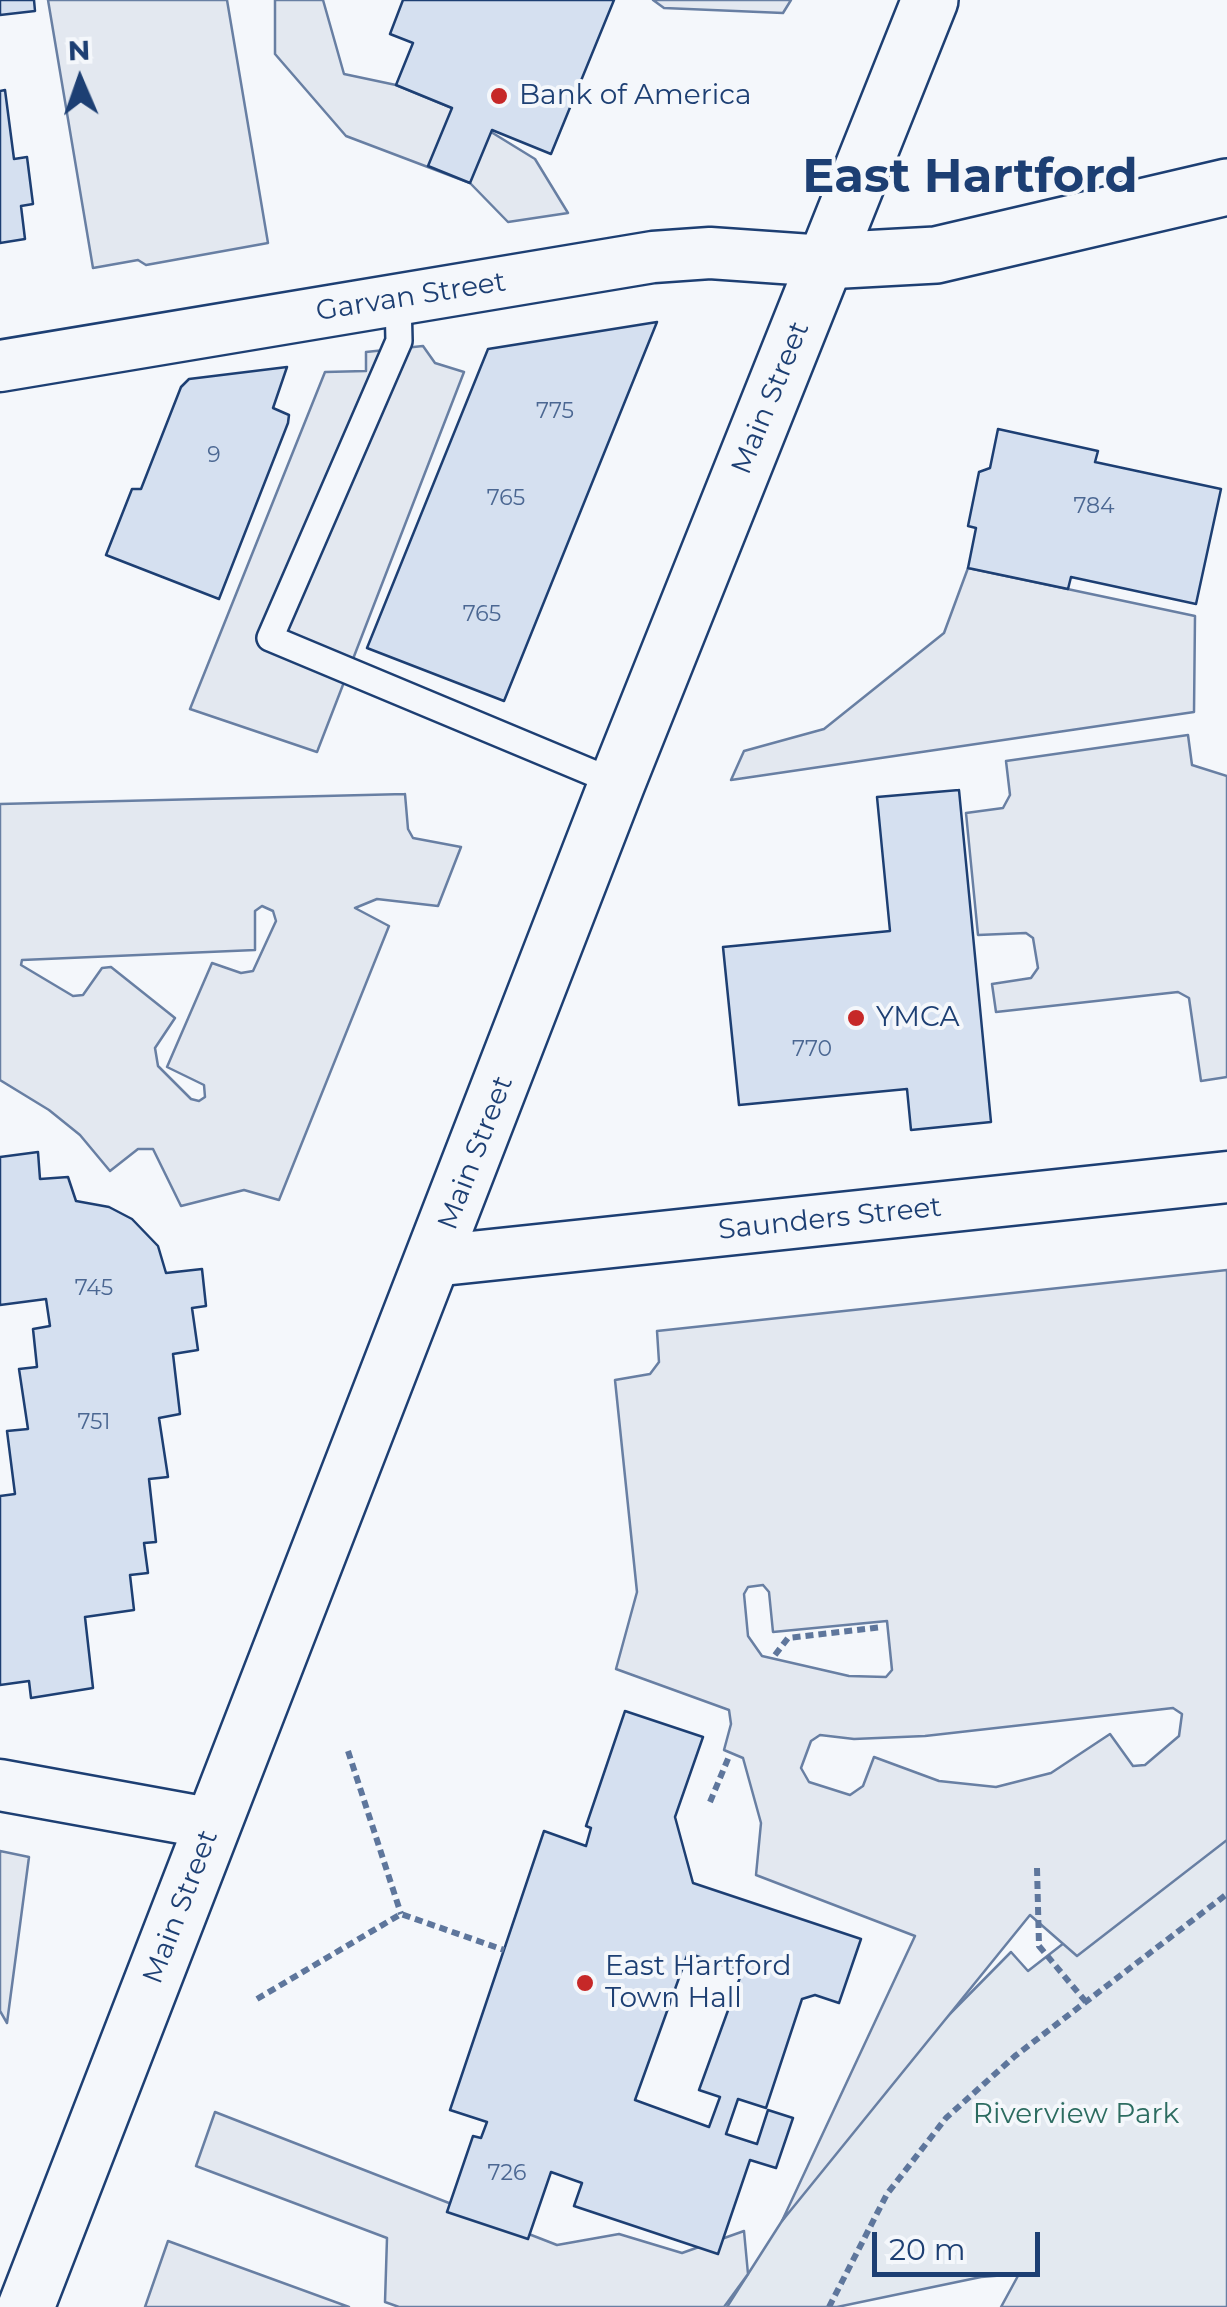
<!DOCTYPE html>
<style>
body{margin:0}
#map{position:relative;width:1227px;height:2307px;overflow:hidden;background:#f4f7fb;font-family:Montserrat,sans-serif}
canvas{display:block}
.north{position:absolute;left:30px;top:30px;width:100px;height:100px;-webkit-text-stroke:8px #f4f7fb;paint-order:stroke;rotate:358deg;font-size:28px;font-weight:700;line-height:40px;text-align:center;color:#1d3f73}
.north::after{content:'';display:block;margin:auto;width:35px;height:45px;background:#1d3f73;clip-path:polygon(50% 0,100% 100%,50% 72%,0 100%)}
.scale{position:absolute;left:872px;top:2232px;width:168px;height:45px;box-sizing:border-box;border:5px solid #1d3f73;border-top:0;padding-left:12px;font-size:30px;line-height:35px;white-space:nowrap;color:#1d3f73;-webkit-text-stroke:8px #f4f7fb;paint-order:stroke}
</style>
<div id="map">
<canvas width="1227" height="2307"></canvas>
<div class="north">N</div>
<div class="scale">20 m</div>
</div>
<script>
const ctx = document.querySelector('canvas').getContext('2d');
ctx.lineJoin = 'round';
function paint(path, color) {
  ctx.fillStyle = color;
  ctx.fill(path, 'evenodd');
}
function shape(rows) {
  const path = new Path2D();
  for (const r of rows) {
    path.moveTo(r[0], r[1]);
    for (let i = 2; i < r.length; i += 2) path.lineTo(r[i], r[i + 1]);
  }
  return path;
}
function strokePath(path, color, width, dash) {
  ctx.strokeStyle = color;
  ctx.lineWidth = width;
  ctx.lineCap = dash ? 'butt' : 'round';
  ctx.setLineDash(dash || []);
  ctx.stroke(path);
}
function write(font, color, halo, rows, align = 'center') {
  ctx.font = font + ' Montserrat,sans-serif';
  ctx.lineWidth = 8;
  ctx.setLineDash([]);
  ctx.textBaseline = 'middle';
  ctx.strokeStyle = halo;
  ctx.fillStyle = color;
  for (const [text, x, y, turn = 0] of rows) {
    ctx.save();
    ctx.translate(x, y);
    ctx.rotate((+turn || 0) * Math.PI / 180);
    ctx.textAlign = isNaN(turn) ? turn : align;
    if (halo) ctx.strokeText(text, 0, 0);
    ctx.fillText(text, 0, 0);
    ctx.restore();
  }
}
const green = shape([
 [1227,1816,1227,2307,1001,2307,1019,2274,981,2277,837,2307,727,2307,803,2188,931,2033,1011,1952,1028,1971,1227,1816]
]);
paint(green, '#e3e9f0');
strokePath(green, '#687fa3', 2.5);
const parking = shape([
 [48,0,227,0,268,243,146,265,138,260,93,268,48,0],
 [275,0,323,0,344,74,396,85,452,108,535,159,568,213,508,222,470,183,346,136,275,54,275,0],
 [653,0,791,0,783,13,664,8,653,0],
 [423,346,435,363,464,372,317,752,190,709,325,372,366,371,366,352,423,346],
 [968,568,1195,616,1194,712,731,780,744,751,824,729,944,633,968,568],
 [1188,735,1192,765,1227,776,1227,1077,1201,1081,1189,998,1178,992,996,1012,992,984,1031,978,1038,968,1033,938,1026,933,978,935,966,813,1003,808,1010,795,1006,761,1188,735],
 [405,794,408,829,413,838,461,847,438,906,377,899,355,908,389,926,279,1200,244,1190,181,1206,153,1149,138,1149,110,1171,80,1135,49,1110,0,1080,0,804,405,794],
 [262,906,273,911,276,921,253,971,241,973,212,963,167,1067,204,1085,205,1097,199,1101,191,1099,158,1066,155,1048,175,1018,111,967,102,968,83,995,73,996,21,965,22,960,255,950,255,911,262,906],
 [1227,1270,1227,1840,1077,1956,1030,1915,782,2221,915,1936,756,1875,761,1823,743,1758,724,1750,731,1724,729,1710,616,1669,637,1592,615,1380,650,1374,659,1362,657,1331,1227,1270],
 [763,1585,769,1592,773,1632,887,1621,892,1670,886,1677,849,1676,762,1656,748,1636,744,1594,748,1587,763,1585],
 [1173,1708,1182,1714,1179,1736,1145,1765,1133,1766,1110,1734,1051,1773,996,1787,939,1781,874,1757,863,1786,850,1795,809,1782,801,1768,811,1741,820,1735,854,1739,925,1736,1173,1708],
 [0,1851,29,1857,7,2023,0,2011,0,1851],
 [215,2112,557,2245,619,2234,682,2253,744,2231,748,2274,724,2307,399,2307,385,2302,387,2238,196,2166,215,2112],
 [168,2241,349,2307,145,2307,168,2241]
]);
paint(parking, '#e3e8f0');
strokePath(parking, '#687fa3', 2.5);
const building = shape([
 [0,0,34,0,35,11,0,15,0,0],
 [403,0,614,0,551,154,492,130,470,183,428,166,452,108,396,85,413,43,390,34,403,0],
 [5,90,14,159,27,157,33,204,21,206,25,239,0,243,0,91,5,90],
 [657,322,504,701,367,648,488,349,657,322],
 [287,367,273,408,289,415,288,423,219,599,106,555,132,489,141,489,181,387,189,379,287,367],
 [998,429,1098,451,1095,462,1221,489,1196,604,1071,577,1068,589,968,568,976,528,968,526,979,472,990,468,998,429],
 [959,790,991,1122,911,1130,907,1089,739,1105,723,947,890,931,877,797,959,790],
 [38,1152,40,1179,68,1177,76,1201,109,1207,132,1219,158,1246,166,1273,202,1269,206,1306,192,1308,198,1350,173,1354,180,1414,159,1418,168,1477,149,1479,156,1542,144,1543,148,1573,130,1575,134,1610,85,1617,93,1688,31,1698,29,1681,0,1685,0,1496,15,1494,7,1431,28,1429,19,1369,37,1367,33,1329,50,1326,46,1299,0,1305,0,1157,38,1152],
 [625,1711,703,1737,675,1817,693,1883,861,1939,839,2003,815,1995,802,1999,766,2108,738,2099,726,2134,757,2144,768,2110,793,2118,776,2168,750,2160,718,2254,574,2206,582,2183,551,2172,528,2239,447,2212,473,2136,481,2138,487,2122,450,2110,544,1831,586,1846,591,1828,586,1826,625,1711],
 [688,1953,742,1972,699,2090,720,2097,709,2127,635,2100,688,1953]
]);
paint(building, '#d5e0f0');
strokePath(building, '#1d3f73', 2.5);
const service = shape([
 [398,299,399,341,270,638,617,783]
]);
const minor = shape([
 [0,366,653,257,710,253,825,261],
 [433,1261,1227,1177],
 [0,1785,214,1824]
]);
const tertiary = shape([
 [825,261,936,255,1227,187]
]);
const trunk = shape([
 [26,2307,617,783,930,0]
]);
strokePath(service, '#1d3f73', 30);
strokePath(minor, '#1d3f73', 55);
strokePath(tertiary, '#1d3f73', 60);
strokePath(trunk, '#1d3f73', 60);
strokePath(shape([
 [775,1655,788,1638,882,1627],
 [348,1751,401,1914],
 [710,1802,730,1754],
 [1037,1868,1039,1946,1086,2002],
 [257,1999,401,1914,504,1950],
 [829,2307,887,2194,946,2118,1015,2056,1227,1894]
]), '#5e769c', 6, [8, 5]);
strokePath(service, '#f4f7fb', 25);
strokePath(minor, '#f4f7fb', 50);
strokePath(tertiary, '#f4f7fb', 55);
strokePath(trunk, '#f4f7fb', 55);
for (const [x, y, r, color] of [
 [499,96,10,"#c62828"],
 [856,1018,10,"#c62828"],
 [585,1983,10,"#c62828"]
]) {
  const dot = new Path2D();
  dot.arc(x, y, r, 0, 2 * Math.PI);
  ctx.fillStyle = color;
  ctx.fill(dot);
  strokePath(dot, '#f4f7fb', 4);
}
write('22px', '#4b6792', null, [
 ["775",555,412],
 ["9",214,456],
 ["765",506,499],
 ["784",1094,507],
 ["765",482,615],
 ["770",812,1050],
 ["745",94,1289],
 ["751",94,1423],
 ["726",507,2174]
]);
write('28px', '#1d3f73', '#f4f7fb', [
 ["Bank of America",519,96],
 ["YMCA",876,1018],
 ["East Hartford",605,1967],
 ["Town Hall",605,1999]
], 'left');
write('28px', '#1d3f73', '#f4f7fb', [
 ["Garvan Street",411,297,-9],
 ["Main Street",771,398,-68],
 ["Main Street",476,1153,-69],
 ["Saunders Street",830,1219,-6],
 ["Main Street",181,1907,-69]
]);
write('28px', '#2c6c60', '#f4f7fb', [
 ["Riverview Park",1076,2115]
]);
write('bold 48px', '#1d3f73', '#f4f7fb', [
 ["East Hartford",970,178]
]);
</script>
